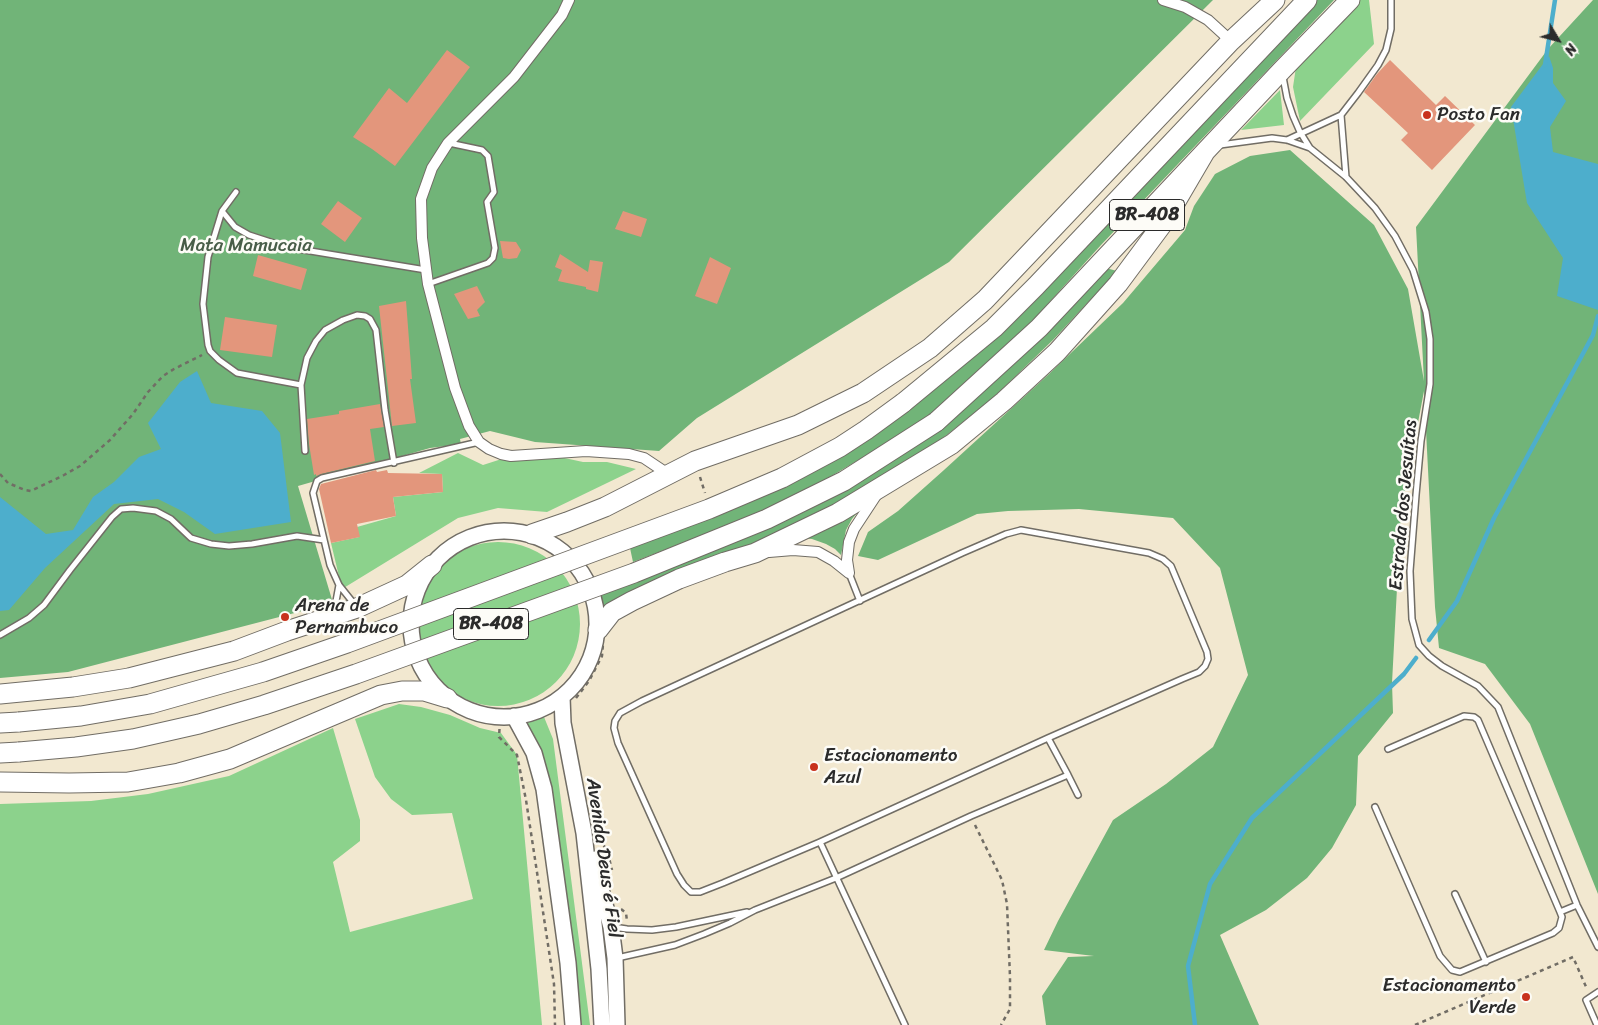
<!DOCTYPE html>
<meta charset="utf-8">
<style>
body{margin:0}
#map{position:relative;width:1598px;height:1025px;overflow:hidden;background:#f2e8d0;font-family:Sriracha,sans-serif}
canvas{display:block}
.north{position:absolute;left:1533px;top:15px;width:50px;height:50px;-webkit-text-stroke:4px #fdfcf7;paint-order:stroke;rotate:127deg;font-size:14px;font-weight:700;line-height:20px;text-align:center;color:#2b2b2b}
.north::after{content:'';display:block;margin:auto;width:18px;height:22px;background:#2b2b2b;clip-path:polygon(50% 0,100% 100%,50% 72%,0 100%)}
</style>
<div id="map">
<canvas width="1598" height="1025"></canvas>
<div class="north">N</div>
</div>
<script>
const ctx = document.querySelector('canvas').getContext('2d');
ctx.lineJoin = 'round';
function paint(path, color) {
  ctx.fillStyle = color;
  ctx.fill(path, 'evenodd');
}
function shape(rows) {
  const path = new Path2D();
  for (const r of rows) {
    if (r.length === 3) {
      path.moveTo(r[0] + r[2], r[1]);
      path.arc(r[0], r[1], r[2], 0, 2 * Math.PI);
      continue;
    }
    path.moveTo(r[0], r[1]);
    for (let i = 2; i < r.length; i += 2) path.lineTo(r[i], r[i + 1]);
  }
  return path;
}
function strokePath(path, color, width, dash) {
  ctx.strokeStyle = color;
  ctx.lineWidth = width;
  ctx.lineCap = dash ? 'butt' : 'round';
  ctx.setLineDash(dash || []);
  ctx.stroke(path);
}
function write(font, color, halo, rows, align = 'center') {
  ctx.font = font + ' Sriracha,sans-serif';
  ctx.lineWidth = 5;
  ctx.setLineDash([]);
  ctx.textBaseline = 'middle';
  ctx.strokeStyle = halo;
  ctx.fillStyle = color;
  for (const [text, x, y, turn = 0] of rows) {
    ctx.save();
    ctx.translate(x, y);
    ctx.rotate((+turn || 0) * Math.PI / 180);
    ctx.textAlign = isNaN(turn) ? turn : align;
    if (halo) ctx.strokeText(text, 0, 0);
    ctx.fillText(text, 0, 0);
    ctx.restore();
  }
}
paint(shape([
 [1360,0,1369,0,1374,44,1300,121,1293,87,1296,67],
 [1280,90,1284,125,1241,130],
 [458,453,483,465,511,456,546,454,583,462,607,462,636,469,547,512,498,508,458,518,342,589,331,543,359,537,357,527,396,516,393,497,443,492,442,474,419,473],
 [498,624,82],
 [399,704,421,707,450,715,480,728,501,733,517,755,542,1025,0,1025,0,804,91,801,148,794,229,776,333,728,360,820,360,841,333,862,350,932,473,899,452,813,412,815,391,799,375,777,355,719],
 [544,717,553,739,590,1025,572,1025,546,782,536,739,524,724]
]), '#8cd28c');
paint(shape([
 [0,0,1213,0,949,262,697,418,659,451,535,442,490,431,460,439,461,444,430,448,298,486,333,603,68,672,0,678],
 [1316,0,1334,0,1101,245,1008,348,947,403,887,443,818,484,742,520,633,562,630,548,929,393],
 [1593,0,1598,0,1598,894,1530,724,1485,664,1439,648,1435,607,1424,391,1401,512,1392,683,1393,713,1358,756,1356,805,1332,848,1307,878,1266,910,1220,935,1259,1025,1046,1025,1042,996,1068,957,1094,956,1044,950,1058,921,1113,820,1166,784,1213,747,1248,675,1220,568,1173,518,1079,509,1008,511,977,514,878,560,858,556,868,532,898,511,944,470,1049,374,1123,303,1185,230,1194,206,1215,174,1250,156,1290,150,1374,225,1408,289,1424,381,1416,227,1548,49],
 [1102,267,1117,271,1053,340,993,398,928,450,802,524,601,607,598,591,889,459],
 [862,507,852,519,846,530,841,555,835,549,826,544,812,539,802,538]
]), '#71b478');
paint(shape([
 [1549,56,1553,68,1553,83,1566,101,1550,127,1553,152,1598,164,1598,310,1557,296,1563,258,1527,203,1511,107],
 [197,371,211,403,262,411,280,433,291,522,215,534,184,512,158,499,114,504,45,568,9,610,0,611,0,497,46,534,73,530,93,497,114,482,139,457,161,449,148,423,180,382]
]), '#4daecc');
strokePath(shape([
 [1545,65,1555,0],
 [1429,640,1457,601,1494,518,1593,335,1598,316],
 [1195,1025,1188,966,1210,884,1252,818,1404,674,1416,658]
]), '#4daecc', 4.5);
paint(shape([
 [447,50,470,67,395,166,372,149,353,137,389,88,407,103],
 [1390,60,1436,105,1445,96,1475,125,1432,170,1401,140,1408,133,1364,92,1377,74],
 [338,201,362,218,345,242,321,224],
 [623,211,647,219,641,237,615,229],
 [500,241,516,242,521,250,517,258,509,259,503,258],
 [560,254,588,272,590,260,603,262,598,292,586,289,586,287,558,281,562,270,555,267],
 [258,255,307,269,301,290,253,276],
 [710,257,731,268,717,304,695,296],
 [477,286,485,302,477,310,480,316,468,319,454,294],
 [406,301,412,379,410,379,416,423,392,426,379,306],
 [225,317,277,325,272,357,220,350],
 [380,404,384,427,370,429,375,461,321,474,316,476,316,474,314,475,309,444,307,419,339,414,339,411],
 [376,470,377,472,387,470,388,473,442,474,443,492,393,497,396,516,357,524,360,537,331,543,319,489,321,484]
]), '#e3967c');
const lane = shape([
 [1283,77,1287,98,1293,116,1300,132,1310,148],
 [1341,115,1346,177],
 [1287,140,1341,115,1358,93,1378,65,1386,50,1391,29,1391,0],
 [1220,145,1272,138,1287,140,1310,148,1346,177,1375,208,1395,236,1413,270,1426,312,1430,339,1430,384,1421,441,1416,495,1410,571,1412,619,1419,645,1429,656,1442,666,1478,686,1498,707,1577,905,1598,947],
 [236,192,222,211,235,227,249,235,286,247,426,270],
 [222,211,208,257,203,304,208,345,210,351,219,360,237,373,301,385],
 [428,284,488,263,493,258,495,248,487,202,494,192,488,156,482,150,449,143],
 [305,451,301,385,307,358,316,341,325,330,343,320,357,315,365,316,370,319,376,330,385,410,394,463],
 [1021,530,1149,553,1163,559,1171,566,1207,652,1208,659,1205,666,1199,672,1182,679,1048,738,820,842,723,883,700,892,691,892,684,885,677,874,618,743,614,728,615,721,620,713,642,701,962,553,1006,534,1021,530],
 [849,573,860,601],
 [355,605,339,585,330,565,313,493,317,481,322,478,479,442],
 [334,612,339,585],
 [0,635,29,618,44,605,70,570,112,517,121,509,133,508,156,511,171,519,191,538,211,544,229,546,252,544,297,536,324,540],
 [1068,775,1078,795],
 [1375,807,1440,956,1452,970,1460,972,1553,933,1559,928,1562,917,1560,912,1478,720,1474,717,1464,716,1388,749],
 [820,842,905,1025],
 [1455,894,1486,962],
 [1560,912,1577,905],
 [613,927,627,929,652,930,676,927,747,912],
 [617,958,675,945,704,934,730,923,755,910,836,878,971,816,1068,775,1048,738],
 [1597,1025,1586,1000,1598,992]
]);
const street = shape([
 [569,0,562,15,514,77,448,143,432,168,421,199,422,238,428,284,455,388,469,426,479,442,489,449,501,454,511,456,586,451,629,454,644,458,668,474],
 [1163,0,1185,7,1208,20,1231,41],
 [769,552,793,550,818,552,834,561,849,573],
 [849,573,847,560,849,542,854,529,877,494]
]);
const secondary = shape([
 [504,624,93],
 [562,697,563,723,584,833,599,969,602,1025],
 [514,716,534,753,544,789,568,963,573,1025],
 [593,859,611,927,615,958,617,1025]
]);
const highway = shape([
 [903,403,994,328,1036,286,1307,0],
 [936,422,1039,328,1282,70,1350,0],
 [532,534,567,522,605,507,695,461,798,425,863,393,930,348,985,300,1231,41,1275,0],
 [598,630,612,612,632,601,679,579,725,562,755,553,838,513,952,444,1004,401,1057,352,1118,284,1164,222,1205,152],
 [0,694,73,687,129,678,234,651,287,631,357,608,407,585,432,565],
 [0,723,19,722],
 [0,753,19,752],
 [0,782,69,783,128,782,179,773,230,759,381,695,402,691,424,691,447,698]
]);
strokePath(lane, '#716d65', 8);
strokePath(street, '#716d65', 12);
strokePath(secondary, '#716d65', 18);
strokePath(highway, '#716d65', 21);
strokePath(shape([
 [0,474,8,483,25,490,31,491,64,475,80,466,110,440,133,414,148,392,163,376,174,369,202,355],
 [700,477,705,493],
 [576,698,589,681,602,656,603,644],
 [500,721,499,737,517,755,526,800,554,984,555,1025],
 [975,825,1002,880,1007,904,1010,977,1010,1009,1001,1025],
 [599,839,607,850,612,870],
 [621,909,626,913,627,921],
 [1415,1025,1573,957,1587,989]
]), '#716d65', 2.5, [4, 4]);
strokePath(lane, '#fff', 5);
strokePath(street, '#fff', 10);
strokePath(secondary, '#fff', 15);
strokePath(highway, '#fff', 19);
const highwayBridge = shape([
 [19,722,81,716,150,704,263,672,347,643,709,509,782,478,840,447,866,430,903,403],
 [19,752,76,747,133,739,199,724,264,705,356,674,634,573,767,519,844,481,936,422]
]);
strokePath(highwayBridge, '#716d65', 21, []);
strokePath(highwayBridge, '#fff', 19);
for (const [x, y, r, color] of [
 [1427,115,5,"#c8321e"],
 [285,617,5,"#c8321e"],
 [814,767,5,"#c8321e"],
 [1526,997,5,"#c8321e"]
]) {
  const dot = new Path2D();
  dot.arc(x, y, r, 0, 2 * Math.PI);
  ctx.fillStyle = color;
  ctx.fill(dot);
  strokePath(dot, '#fdfcf7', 2);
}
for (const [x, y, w] of [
 [1147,215,75],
 [491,624,75]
]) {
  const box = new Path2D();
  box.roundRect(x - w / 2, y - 15.5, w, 31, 4);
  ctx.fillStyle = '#fdfcf7';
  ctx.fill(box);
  strokePath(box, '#2b2b2b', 1);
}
write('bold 18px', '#2b2b2b', null, [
 ["BR-408",1147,215],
 ["BR-408",491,624]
]);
write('19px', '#2b2b2b', '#fdfcf7', [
 ["Posto Fan",1437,115],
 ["Arena de",295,606],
 ["Pernambuco",295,628],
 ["Estacionamento",824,756],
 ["Azul",824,778],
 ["Estacionamento",1516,986,"right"],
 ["Verde",1516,1008,"right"]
], 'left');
write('19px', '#485d48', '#fdfcf7', [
 ["Mata Mamucaia",246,246]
]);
write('19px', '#2b2b2b', '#fdfcf7', [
 ["Estrada dos Jesuítas",1404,505,-85],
 ["Avenida Deus é Fiel",603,858,82]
]);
</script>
